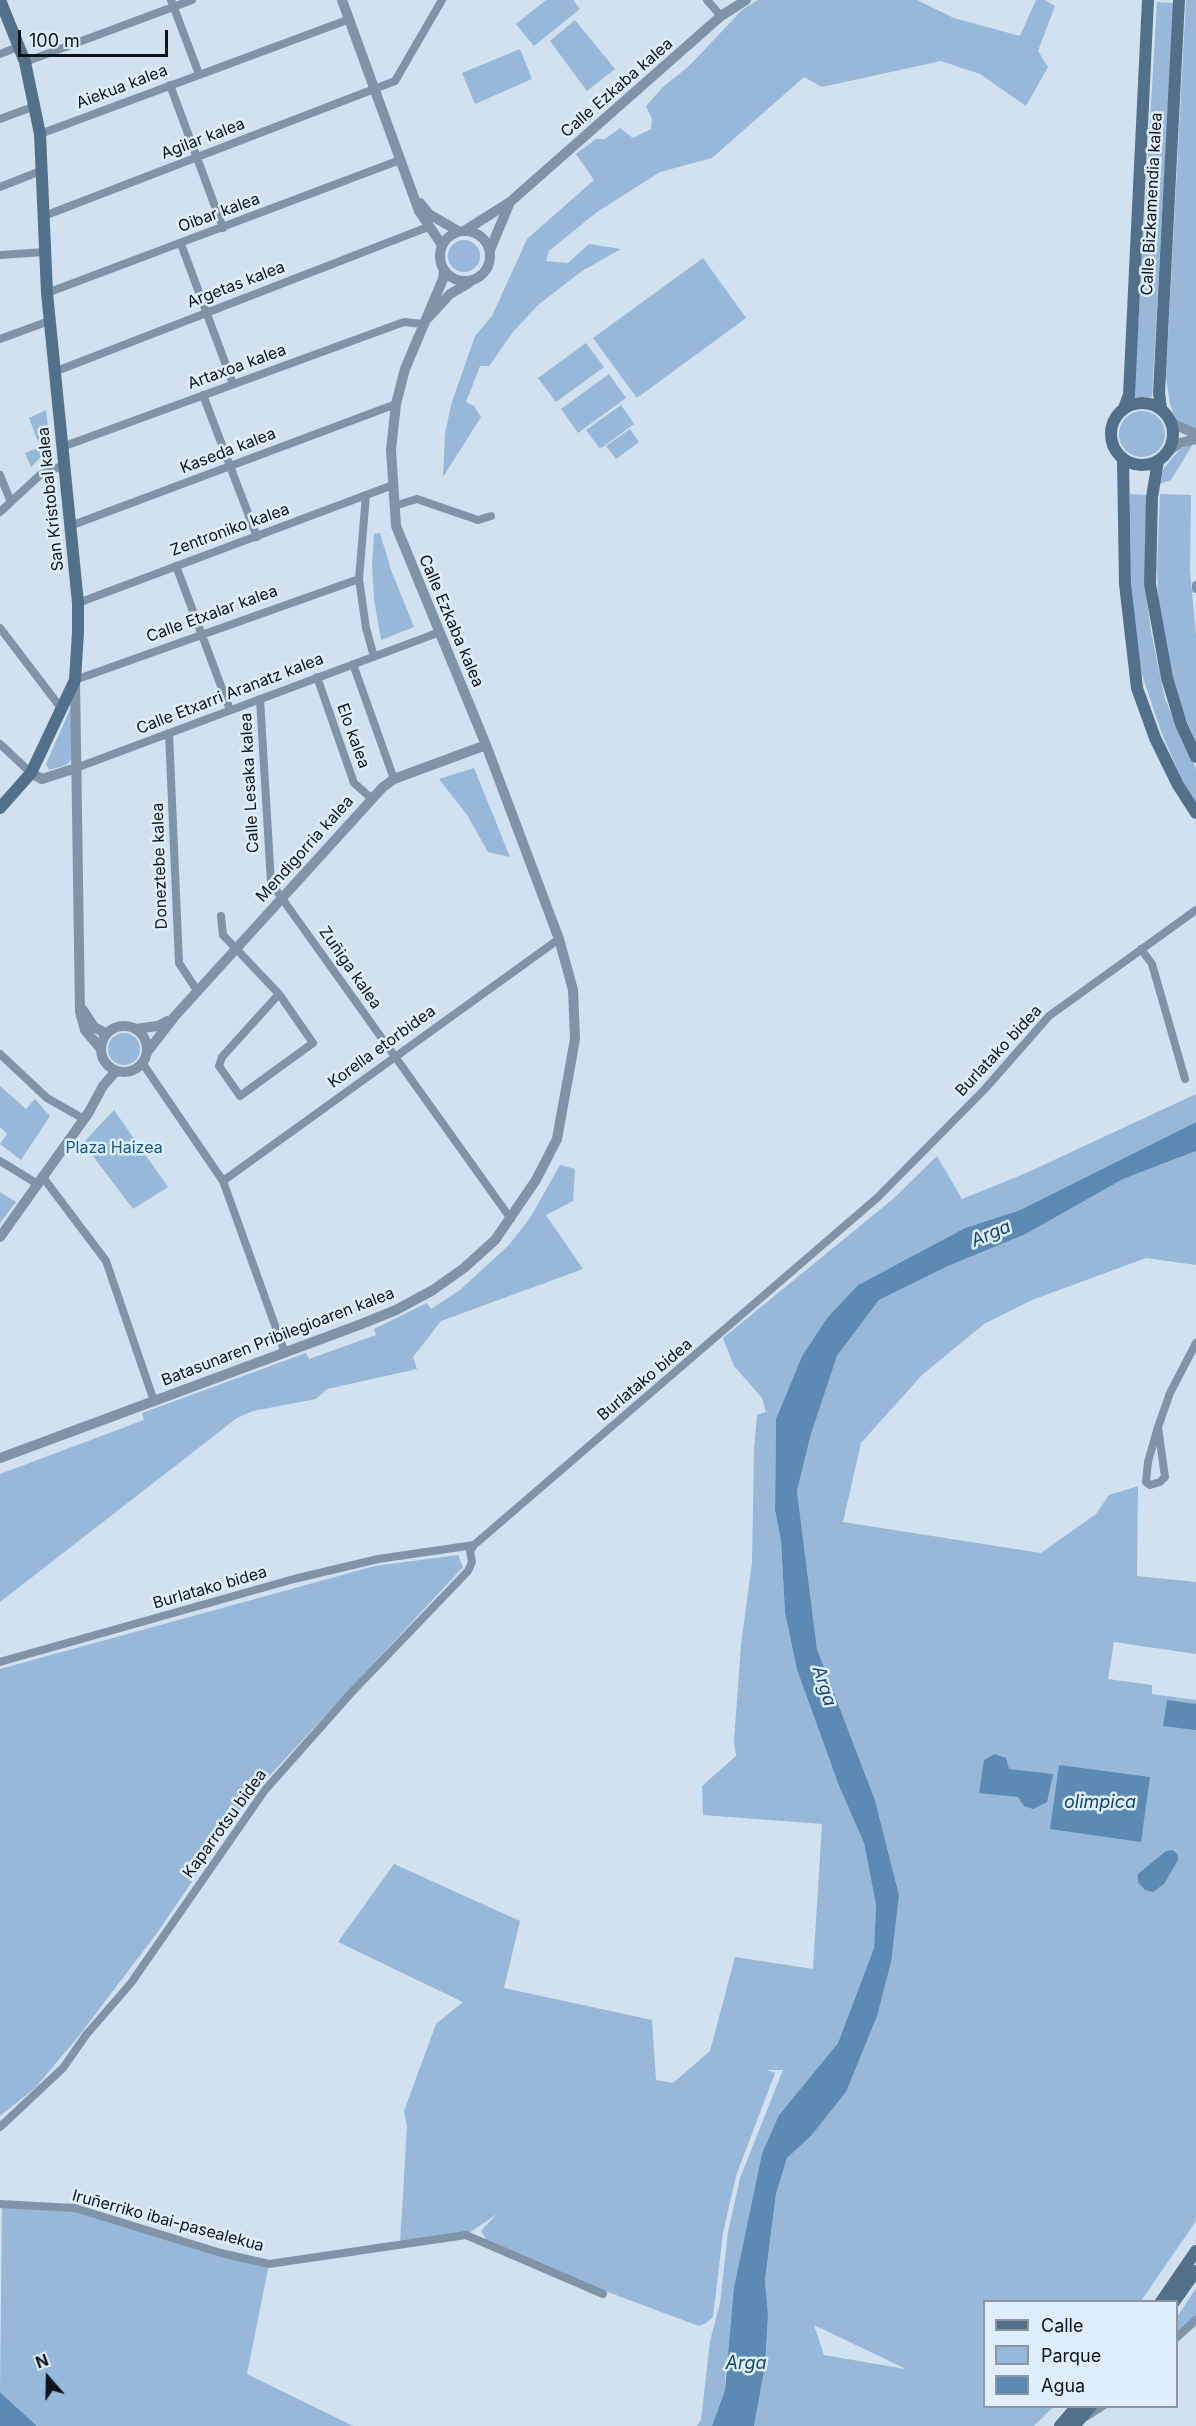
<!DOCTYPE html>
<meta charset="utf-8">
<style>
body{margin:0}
#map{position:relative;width:1196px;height:2426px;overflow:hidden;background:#d2e1ef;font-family:Inter,sans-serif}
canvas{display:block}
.legend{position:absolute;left:983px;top:2300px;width:195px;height:108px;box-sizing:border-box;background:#dfeefc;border:2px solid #8b96a1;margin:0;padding:8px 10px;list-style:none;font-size:18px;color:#0e1318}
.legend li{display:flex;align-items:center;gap:12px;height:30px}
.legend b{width:30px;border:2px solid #8b96a1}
.north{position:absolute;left:18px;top:2348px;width:60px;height:60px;-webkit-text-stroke:4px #dfeefc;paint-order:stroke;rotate:340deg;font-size:16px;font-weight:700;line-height:24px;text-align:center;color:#0e1318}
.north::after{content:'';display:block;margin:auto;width:21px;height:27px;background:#0e1318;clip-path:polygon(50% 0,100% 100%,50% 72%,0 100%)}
.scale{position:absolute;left:18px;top:30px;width:150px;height:27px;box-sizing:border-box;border:3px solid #0e1318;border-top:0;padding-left:8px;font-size:18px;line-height:21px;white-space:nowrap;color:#0e1318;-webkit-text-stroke:4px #dfeefc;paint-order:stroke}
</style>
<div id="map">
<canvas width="1196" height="2426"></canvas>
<ul class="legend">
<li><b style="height:8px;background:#53708a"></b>Calle</li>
<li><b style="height:16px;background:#97b8d8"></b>Parque</li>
<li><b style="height:16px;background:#5d8ab2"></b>Agua</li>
</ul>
<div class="north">N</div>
<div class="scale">100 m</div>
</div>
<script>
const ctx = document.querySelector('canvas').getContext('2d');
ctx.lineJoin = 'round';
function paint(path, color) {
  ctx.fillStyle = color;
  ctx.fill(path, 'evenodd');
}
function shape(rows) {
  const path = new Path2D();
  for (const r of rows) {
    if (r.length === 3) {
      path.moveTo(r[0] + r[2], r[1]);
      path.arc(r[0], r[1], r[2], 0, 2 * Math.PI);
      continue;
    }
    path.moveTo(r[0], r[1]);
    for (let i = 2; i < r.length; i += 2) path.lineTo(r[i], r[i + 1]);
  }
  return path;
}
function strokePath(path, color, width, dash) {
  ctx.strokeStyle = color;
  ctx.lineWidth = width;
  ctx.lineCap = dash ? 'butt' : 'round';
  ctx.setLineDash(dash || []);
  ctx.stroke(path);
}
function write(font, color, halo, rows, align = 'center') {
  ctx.font = font + ' Inter,sans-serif';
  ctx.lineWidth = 5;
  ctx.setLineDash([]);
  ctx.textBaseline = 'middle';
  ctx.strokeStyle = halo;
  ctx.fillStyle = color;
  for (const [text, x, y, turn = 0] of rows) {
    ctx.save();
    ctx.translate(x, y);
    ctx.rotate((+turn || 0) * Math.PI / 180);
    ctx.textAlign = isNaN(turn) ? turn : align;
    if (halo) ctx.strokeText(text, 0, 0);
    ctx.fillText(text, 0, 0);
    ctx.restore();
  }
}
paint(shape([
 [546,0,573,0,580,9,534,46,516,24],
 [758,0,917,0,954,18,1020,36,1036,0,1045,0,1055,6,1038,51,1048,67,1026,106,980,74,941,61,822,87,804,77,712,158,660,172,597,212,549,251,546,261,568,263,589,244,621,249,582,271,538,305,513,332,489,366,480,366,466,402,474,406,481,417,443,477,445,434,451,405,475,336,492,316,527,239,594,180,576,154,596,139,605,139,620,128,633,138,651,129,652,119,646,106,663,87,689,66,742,10],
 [1186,0,1196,0,1196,434,1176,421,1170,404,1166,377],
 [1157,2,1174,3,1152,397,1134,397],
 [575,20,615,69,587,91,550,41],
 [520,49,532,79,475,104,462,73],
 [464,256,16],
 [703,258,746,318,637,398,593,338],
 [586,343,604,367,556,402,538,378],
 [609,374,626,398,578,433,561,409],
 [621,405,634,424,600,449,586,430],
 [46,410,50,448,31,467,25,453,40,447,29,418],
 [1142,434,23],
 [630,429,639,442,616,459,606,446],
 [1193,444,1171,480,1159,484,1164,468,1180,449],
 [1130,494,1146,495,1147,601,1151,632,1165,699,1196,769,1196,802,1183,782,1162,734,1137,660,1131,610],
 [1160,494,1191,495,1190,571,1196,635,1196,743,1173,687,1159,609,1157,570],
 [380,533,391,570,414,627,381,640,374,599,372,564,374,534],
 [71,707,72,759,66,765,49,770,46,764],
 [474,768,510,857,488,852,467,815,439,779],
 [124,1049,16],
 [0,1086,26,1109,35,1099,50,1116,21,1160,0,1144,7,1134,0,1127],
 [1196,1094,1196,1122,1020,1210,965,1228,858,1285,827,1318,802,1356,776,1419,775,1510,781,1541,785,1613,797,1670,839,1786,864,1843,876,1905,874,1948,838,2043,779,2115,726,2365,725,2390,712,2426,697,2426,701,2420,710,2341,720,2303,728,2232,740,2178,783,2070,767,2070,775,2073,736,2176,723,2233,713,2317,706,2323,699,2326,562,2275,487,2241,481,2231,497,2214,466,2235,400,2244,407,2126,404,2111,436,2024,463,2002,338,1942,394,1864,520,1921,504,1988,652,2020,656,2080,673,2083,710,2051,735,1957,813,1969,822,1824,703,1815,702,1786,736,1756,734,1741,741,1645,752,1562,754,1448,757,1415,766,1412,762,1398,734,1366,723,1338,893,1199,937,1156,962,1199,1024,1174],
 [114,1110,168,1187,133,1209,83,1143],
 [1196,1151,1196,1265,1146,1258,1032,1300,984,1324,922,1375,861,1443,843,1522,1041,1553,1096,1514,1109,1495,1138,1486,1137,1576,1196,1582,1196,1654,1114,1642,1108,1679,1152,1685,1152,1694,1196,1700,1196,2221,1141,2301,984,2302,984,2406,1053,2407,1034,2426,754,2426,765,2366,768,2315,765,2280,776,2194,787,2158,811,2136,846,2092,899,1895,875,1800,817,1649,797,1491,811,1434,837,1356,879,1300,948,1266,1026,1234,1123,1179],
 [814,2325,904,2368,905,2369,824,2355],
 [560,1165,575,1169,573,1201,546,1215,583,1269,441,1321,413,1357,417,1369,327,1389,316,1399,253,1411,237,1418,0,1602,0,1474,144,1420,142,1413,306,1353,309,1359,376,1335,374,1329,427,1303,431,1309,460,1290,509,1245,530,1218],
 [0,1192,16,1202,0,1223],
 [458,1555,463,1567,248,1799,157,1933,78,2037,35,2088,0,2116,0,1669,375,1566],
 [2,2205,75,2208,269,2264,247,2374,353,2426,37,2426,0,2392],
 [1196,2288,1196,2320,1177,2338,1177,2317]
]), '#97b8d8');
paint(shape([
 [1196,1122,1196,1151,1123,1179,1026,1234,948,1266,879,1300,837,1356,811,1434,797,1491,817,1649,875,1800,899,1895,891,1962,877,2016,846,2092,811,2136,787,2158,776,2194,765,2280,768,2315,765,2366,754,2426,712,2426,725,2390,734,2288,762,2154,779,2115,838,2043,874,1948,876,1905,864,1843,839,1786,797,1670,785,1613,781,1541,775,1510,776,1419,802,1356,827,1318,858,1285,965,1228,1020,1210],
 [1167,1700,1196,1704,1196,1730,1163,1726],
 [995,1754,1006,1758,1009,1769,1053,1774,1047,1802,1033,1809,1024,1806,1018,1797,979,1793,984,1760],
 [1059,1765,1150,1777,1141,1842,1050,1829],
 [1173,1850,1178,1855,1178,1860,1164,1884,1153,1892,1145,1890,1138,1882,1138,1874,1166,1851],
 [0,2392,1,2393,37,2426,0,2426]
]), '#5d8ab2');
strokePath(shape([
 [171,0,199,74],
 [707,0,721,16],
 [0,54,18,47],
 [25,62,192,0],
 [170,85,223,228],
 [0,119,35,106],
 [40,134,350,19],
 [0,187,43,170],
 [44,216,395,81,442,0],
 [181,244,233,384],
 [0,255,45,252],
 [47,293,400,160],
 [0,339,49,321],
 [54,372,428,227],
 [203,395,257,537],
 [62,447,404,322,423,324],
 [0,475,10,500],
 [366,495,359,579,366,628,374,657],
 [394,506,417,499,478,520,491,516],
 [0,512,40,475,64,465],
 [70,526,396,404],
 [176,566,230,710],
 [1196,585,1196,589],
 [78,603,393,485],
 [0,628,61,708],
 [353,664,394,779],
 [317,677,354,783,371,798],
 [75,680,359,579],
 [260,699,271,883,511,1219],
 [169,733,179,963,198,992],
 [0,744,31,773],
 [76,768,440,632],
 [221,916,223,935,279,994,313,1043,240,1096,219,1066,222,1057,279,994],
 [1141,949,1152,964,1185,1079],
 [0,1054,47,1098,84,1119],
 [143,1064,223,1181,285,1353],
 [0,1161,36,1183],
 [42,1176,106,1261,154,1401],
 [223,1181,559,939],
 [1158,1427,1165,1477,1160,1482,1150,1485,1146,1482,1148,1462,1158,1427,1170,1393,1196,1343],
 [0,1662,294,1579,378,1559,474,1545,877,1198,984,1090,1049,1016,1196,910],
 [0,2127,63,2068,86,2035,131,1983,265,1790,351,1693,468,1571,472,1562,470,1551,474,1545],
 [0,2204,75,2208,221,2253,269,2264,466,2235,603,2294],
 [1176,2338,1196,2320],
 [1086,2417,1103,2406]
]), '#8194a7', 8);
strokePath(shape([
 [342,0,419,211,442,245],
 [420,203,429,214,458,231],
 [465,256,25],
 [464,231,510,202,721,16,746,0],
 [490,250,510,202],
 [429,317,450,294,469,283],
 [1171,423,1196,434],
 [1167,452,1180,443,1196,439],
 [75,680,80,1012,85,1030,100,1048],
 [31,773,42,779,76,768],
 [83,1010,94,1027,107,1034],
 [124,1049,23],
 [135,1029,158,1026,167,1021],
 [148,1051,175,1016,383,787,394,779,486,745],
 [0,1237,89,1112,103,1086,116,1071],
 [0,1458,359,1325,396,1310,433,1290,464,1268,495,1240,536,1180,557,1139,575,1039,573,990,559,939,486,745,396,526,391,450,396,404,405,369,443,279,444,270]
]), '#8194a7', 10);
strokePath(shape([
 [1142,434,31],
 [1124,408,1129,395,1148,0],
 [1161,409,1159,393,1179,0],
 [1123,459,1125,584,1137,688,1155,738,1178,785,1196,813],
 [1158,461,1152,497,1150,584,1167,678,1181,724,1196,757],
 [0,808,31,773,75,680,78,632,78,603,47,293,40,134,25,62,0,0],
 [1161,2302,1196,2251],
 [1174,2302,1196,2271],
 [1060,2426,1077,2406],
 [1074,2426,1091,2406]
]), '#53708a', 12);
write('16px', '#0e1318', '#dfeefc', [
 ["Aiekua kalea",122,87,-21],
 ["Calle Ezkaba kalea",617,88,-41],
 ["Agilar kalea",203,139,-21],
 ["Calle Bizkamendia kalea",1152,204,-87],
 ["Oibar kalea",219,213,-20],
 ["Argetas kalea",236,285,-21],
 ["Artaxoa kalea",237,367,-20],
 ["Kaseda kalea",228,451,-21],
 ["San Kristobal kalea",51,499,-96],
 ["Zentroniko kalea",230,530,-20],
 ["Calle Etxalar kalea",212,614,-20],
 ["Calle Ezkaba kalea",451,621,67],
 ["Calle Etxarri Aranatz kalea",230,694,-21],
 ["Elo kalea",353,736,70],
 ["Calle Lesaka kalea",250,783,-93],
 ["Mendigorria kalea",305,849,-48],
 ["Doneztebe kalea",160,866,-92],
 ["Zuñiga kalea",350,968,55],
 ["Korella etorbidea",382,1047,-36],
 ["Burlatako bidea",999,1051,-47],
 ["Batasunaren Pribilegioaren kalea",278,1337,-21],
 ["Burlatako bidea",645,1380,-40],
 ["Burlatako bidea",210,1588,-16],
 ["Kaparrotsu bidea",225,1824,-54],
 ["Iruñerriko ibai-pasealekua",168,2221,15]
]);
write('16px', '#12598e', '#dfeefc', [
 ["Plaza Haizea",114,1148]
]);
write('italic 18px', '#13466e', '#dfeefc', [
 ["Arga",991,1234,-23],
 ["Arga",824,1686,72],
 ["olimpica",1100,1803],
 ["Arga",746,2364]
]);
</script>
